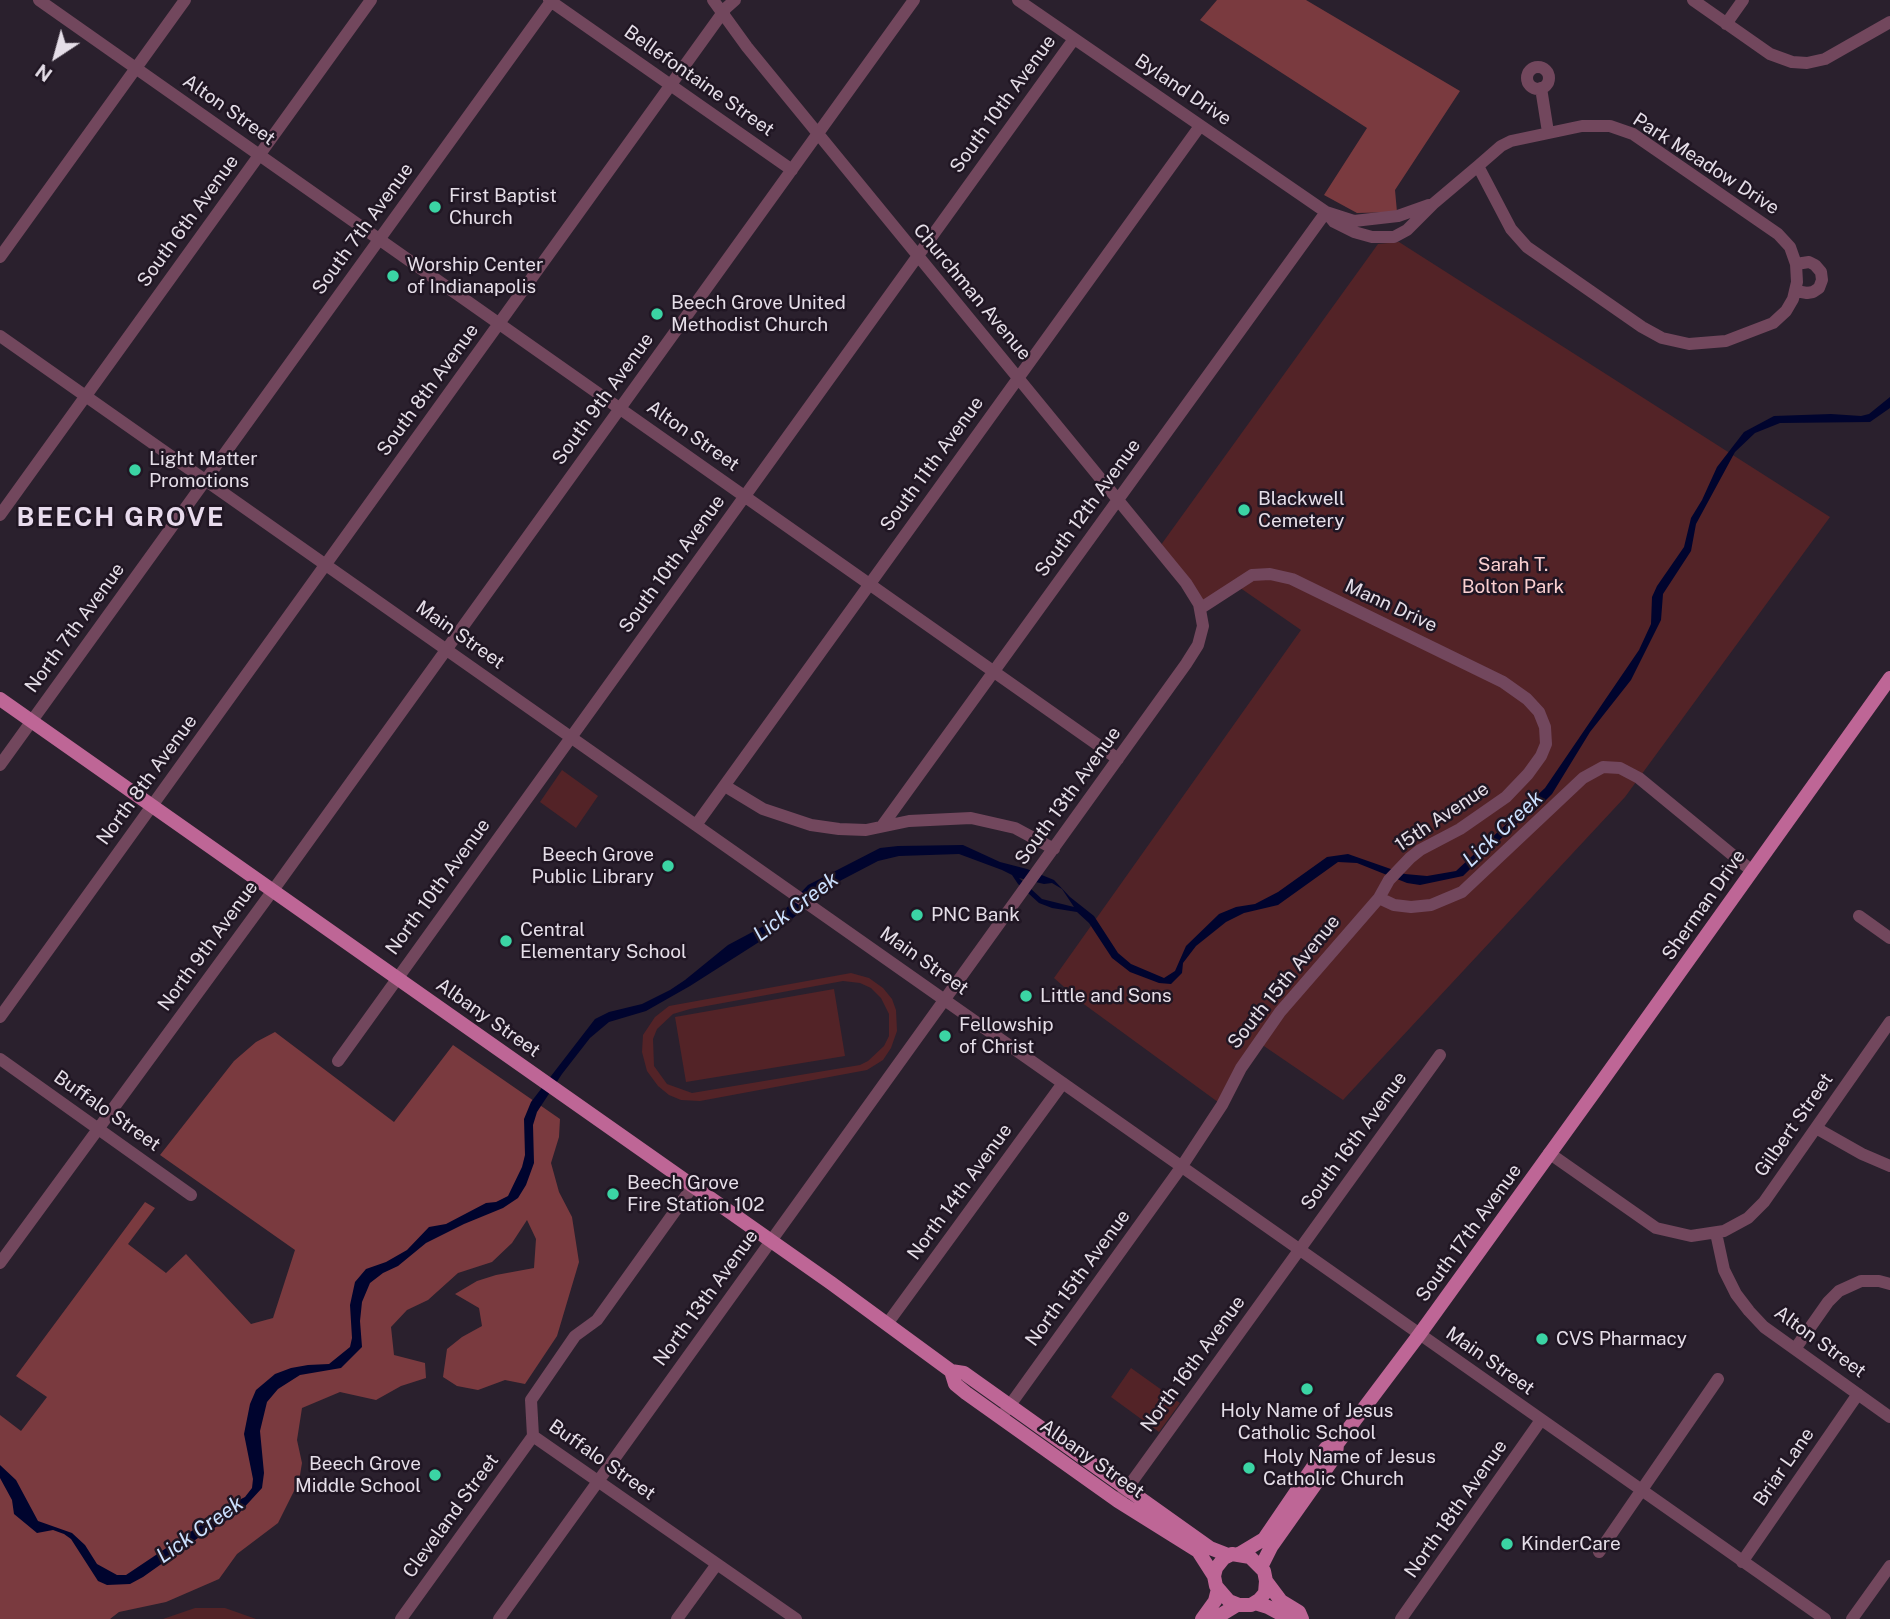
<!DOCTYPE html>
<style>
body{margin:0}
#map{position:relative;width:1890px;height:1619px;overflow:hidden;background:#2a202d;font-family:"Public Sans",sans-serif}
canvas{display:block}
.north{position:absolute;left:21px;top:21px;width:70px;height:70px;-webkit-text-stroke:5px #201623;paint-order:stroke;rotate:216deg;font-size:19px;font-weight:700;line-height:28px;text-align:center;color:#e5dee8}
.north::after{content:'';display:block;margin:auto;width:24px;height:32px;background:#e5dee8;clip-path:polygon(50% 0,100% 100%,50% 72%,0 100%)}
</style>
<div id="map">
<canvas width="1890" height="1619"></canvas>
<div class="north">N</div>
</div>
<script>
const ctx = document.querySelector('canvas').getContext('2d');
ctx.lineJoin = 'round';
function paint(path, color) {
  ctx.fillStyle = color;
  ctx.fill(path, 'evenodd');
}
function shape(rows) {
  const path = new Path2D();
  for (const r of rows) {
    if (r.length === 3) {
      path.moveTo(r[0] + r[2], r[1]);
      path.arc(r[0], r[1], r[2], 0, 2 * Math.PI);
      continue;
    }
    path.moveTo(r[0], r[1]);
    for (let i = 2; i < r.length; i += 2) path.lineTo(r[i], r[i + 1]);
  }
  return path;
}
function strokePath(path, color, width, dash) {
  ctx.strokeStyle = color;
  ctx.lineWidth = width;
  ctx.lineCap = dash ? 'butt' : 'round';
  ctx.setLineDash(dash || []);
  ctx.stroke(path);
}
function write(font, color, halo, rows, align = 'center') {
  ctx.font = font + ' "Public Sans",sans-serif';
  ctx.lineWidth = 5;
  ctx.setLineDash([]);
  ctx.textBaseline = 'middle';
  ctx.strokeStyle = halo;
  ctx.fillStyle = color;
  for (const [text, x, y, turn = 0] of rows) {
    ctx.save();
    ctx.translate(x, y);
    ctx.rotate((+turn || 0) * Math.PI / 180);
    ctx.textAlign = isNaN(turn) ? turn : align;
    if (halo) ctx.strokeText(text, 0, 0);
    ctx.fillText(text, 0, 0);
    ctx.restore();
  }
}
paint(shape([
 [1399,242,1830,517,1625,797,1343,1100,1258,1042,1222,1105,1081,1002,1054,978,1301,630,1236,585,1201,608,1158,549,1378,244],
 [562,770,598,796,576,828,540,802],
 [851,973,869,978,883,988,892,999,896,1010,897,1031,891,1048,883,1060,867,1070,700,1101,681,1100,669,1095,658,1086,647,1071,642,1052,643,1035,655,1017,669,1006],
 [843,981,860,983,871,988,881,998,889,1014,889,1036,884,1046,868,1061,860,1065,692,1093,667,1084,654,1066,653,1039,657,1029,673,1014,690,1009],
 [834,989,845,1056,686,1082,675,1017],
 [1131,1368,1180,1403,1159,1432,1111,1397],
 [195,1608,225,1608,256,1619,163,1619]
]), '#532327');
paint(shape([
 [1217,0,1306,0,1460,91,1395,190,1397,212,1357,213,1324,195,1367,128,1200,20],
 [275,1032,394,1122,453,1045,560,1119,559,1137,551,1163,559,1192,572,1217,579,1262,557,1336,525,1384,505,1380,478,1390,457,1386,443,1377,447,1349,462,1337,482,1326,479,1308,455,1294,477,1281,496,1275,534,1268,536,1239,527,1220,512,1243,492,1262,458,1273,428,1300,407,1310,391,1327,394,1355,425,1363,426,1378,401,1386,376,1400,340,1392,302,1408,297,1440,302,1463,299,1481,278,1523,237,1554,219,1579,166,1602,119,1612,110,1619,0,1619,0,1415,21,1431,47,1397,16,1376,145,1202,155,1208,128,1244,166,1273,186,1254,251,1324,273,1318,295,1250,160,1155,234,1061,256,1042]
]), '#7a3a3f');
paint(shape([
 [1890,397,1890,408,1870,422,1780,423,1755,433,1735,452,1696,524,1691,551,1663,594,1661,620,1631,680,1590,732,1552,794,1534,812,1516,824,1463,876,1420,885,1407,883,1357,863,1338,862,1278,905,1244,913,1226,922,1196,946,1183,963,1182,973,1171,984,1159,983,1130,972,1112,958,1089,923,1077,912,1052,908,1039,903,1018,884,1012,875,1002,870,959,854,899,856,878,861,834,884,781,928,690,986,646,1011,609,1022,590,1038,562,1074,537,1112,533,1125,534,1163,526,1185,518,1198,503,1208,464,1224,426,1243,398,1266,383,1273,370,1283,362,1302,360,1321,362,1347,341,1368,300,1375,278,1389,267,1402,260,1431,264,1473,262,1488,240,1512,198,1538,143,1577,130,1584,107,1585,98,1581,71,1539,64,1534,53,1530,37,1533,14,1514,12,1500,0,1478,0,1465,16,1480,38,1521,72,1533,85,1545,97,1564,117,1575,126,1575,235,1502,245,1497,252,1488,253,1479,244,1434,250,1404,256,1390,275,1374,291,1368,308,1365,329,1364,350,1347,352,1338,350,1305,355,1282,366,1269,386,1262,407,1250,429,1227,446,1224,486,1203,496,1202,508,1196,522,1167,525,1155,524,1119,531,1102,595,1019,609,1012,642,1004,670,990,685,980,728,945,775,920,808,885,880,848,898,846,963,845,1000,862,1027,869,1054,880,1070,897,1094,916,1118,953,1131,964,1164,978,1175,971,1186,946,1219,914,1236,907,1255,904,1278,892,1327,857,1348,854,1405,874,1427,876,1456,871,1545,788,1639,650,1651,624,1652,597,1657,586,1684,547,1691,518,1702,500,1717,467,1744,432,1774,416,1831,414,1861,416,1869,414],
 [1019,878,1044,884,1052,883,1062,889,1074,907,1042,899]
]), '#00042e');
strokePath(shape([
 [39,0,1118,759],
 [549,0,792,170],
 [1018,0,1326,212,1354,221,1398,216,1429,205],
 [1693,0,1770,54,1792,62,1807,63,1825,59,1890,22],
 [1726,24,1743,0],
 [1538,78,11],
 [1541,88,1548,132],
 [1326,212,1334,222,1354,232,1372,237,1394,237,1407,230,1433,204,1478,166,1501,146,1511,141,1582,126,1610,126,1633,134,1778,234,1790,247,1796,264,1797,282,1793,299,1786,311,1773,323,1726,341,1689,344,1662,338,1642,327,1527,247,1511,229,1478,166],
 [0,257,185,0],
 [1796,291,1807,293,1813,292,1819,288,1822,280,1821,272,1815,265,1809,262,1796,264],
 [0,336,1825,1619],
 [0,515,371,0],
 [0,765,552,0],
 [725,786,763,809,811,825,839,829,866,830,909,821,971,818,1015,828,1054,849],
 [696,825,1200,126],
 [882,826,1326,212],
 [1379,898,1394,905,1411,907,1431,905,1462,892,1583,778,1603,767,1620,768,1639,778,1752,871],
 [1859,916,1890,938],
 [0,1017,726,8,735,0],
 [0,1059,191,1195],
 [338,1061,1074,39],
 [1816,1128,1862,1154,1890,1166],
 [1549,1153,1656,1228,1691,1236,1724,1231,1748,1218,1764,1202,1890,1022],
 [1716,1233,1724,1270,1736,1294,1749,1311,1764,1327,1890,1417],
 [0,1263,279,882,914,0],
 [887,1324,1063,1083],
 [1795,1349,1828,1302,1839,1291,1861,1281,1879,1281,1890,1284],
 [1005,1412,1182,1166,1222,1105,1241,1068,1280,1012,1379,898,1389,880,1410,858,1420,850,1460,829,1506,797,1528,774,1541,756,1546,744,1545,727,1539,712,1527,699,1503,682,1292,579,1270,574,1252,575,1201,608],
 [533,1436,796,1619],
 [533,1436,531,1400,575,1336,597,1320,693,1186],
 [1118,1501,1440,1055],
 [1599,1552,1718,1379],
 [1742,1562,1858,1394],
 [401,1619,533,1436],
 [499,1619,1186,664,1198,645,1203,626,1199,604,1186,583,747,47,713,0],
 [677,1619,717,1564],
 [1401,1619,1541,1420],
 [1852,1619,1890,1566]
]), '#72475d', 12);
strokePath(shape([
 [0,699,831,1283,951,1371,964,1373,1210,1548,1228,1555],
 [951,1371,955,1384,966,1393,1118,1501,1198,1551,1214,1576],
 [1232,1554,1250,1557,1264,1571,1266,1581,1265,1593,1259,1600,1251,1605,1239,1605,1229,1601,1216,1586,1214,1576,1216,1568,1224,1558,1232,1554],
 [1239,1554,1264,1539,1326,1448,1337,1444],
 [1261,1567,1271,1547,1336,1455,1337,1444,1419,1335,1595,1091,1890,678],
 [1266,1581,1281,1601,1299,1612,1302,1619],
 [1255,1603,1268,1607,1290,1619],
 [1202,1619,1215,1601,1218,1589],
 [1214,1619,1237,1605]
]), '#be6696', 14);
for (const [x, y, r, color] of [
 [435,207,7,"#3bd4a4"],
 [393,276,7,"#3bd4a4"],
 [657,314,7,"#3bd4a4"],
 [135,470,7,"#3bd4a4"],
 [1244,510,7,"#3bd4a4"],
 [668,866,7,"#3bd4a4"],
 [917,915,7,"#3bd4a4"],
 [506,941,7,"#3bd4a4"],
 [1026,996,7,"#3bd4a4"],
 [945,1036,7,"#3bd4a4"],
 [613,1194,7,"#3bd4a4"],
 [1542,1339,7,"#3bd4a4"],
 [1307,1389,7,"#3bd4a4"],
 [1249,1468,7,"#3bd4a4"],
 [435,1475,7,"#3bd4a4"],
 [1507,1544,7,"#3bd4a4"]
]) {
  const dot = new Path2D();
  dot.arc(x, y, r, 0, 2 * Math.PI);
  ctx.fillStyle = color;
  ctx.fill(dot);
  strokePath(dot, '#201623', 2.5);
}
write('19px', '#e5dee8', '#201623', [
 ["Bellefontaine Street",699,81,35],
 ["Byland Drive",1183,90,34],
 ["South 10th Avenue",1003,104,-54],
 ["Alton Street",229,110,35],
 ["Park Meadow Drive",1706,164,33],
 ["South 6th Avenue",188,221,-54],
 ["South 7th Avenue",363,229,-54],
 ["Churchman Avenue",972,292,50],
 ["South 8th Avenue",428,390,-54],
 ["South 9th Avenue",603,399,-54],
 ["Alton Street",693,436,35],
 ["South 11th Avenue",932,464,-54],
 ["South 12th Avenue",1088,508,-54],
 ["South 10th Avenue",672,564,-54],
 ["Mann Drive",1391,606,25],
 ["North 7th Avenue",75,628,-54],
 ["Main Street",460,635,35],
 ["North 8th Avenue",147,780,-54],
 ["South 13th Avenue",1068,796,-54],
 ["15th Avenue",1442,817,-34],
 ["North 10th Avenue",438,887,-54],
 ["Sherman Drive",1704,905,-55],
 ["North 9th Avenue",208,946,-54],
 ["Main Street",924,961,35],
 ["South 15th Avenue",1284,982,-51],
 ["Albany Street",488,1018,35],
 ["Buffalo Street",107,1111,35],
 ["Gilbert Street",1794,1125,-55],
 ["South 16th Avenue",1354,1141,-54],
 ["North 14th Avenue",960,1192,-54],
 ["South 17th Avenue",1469,1233,-54],
 ["North 15th Avenue",1078,1278,-54],
 ["North 13th Avenue",706,1298,-54],
 ["Alton Street",1820,1342,36],
 ["Main Street",1490,1361,35],
 ["North 16th Avenue",1193,1364,-54],
 ["Albany Street",1092,1459,35],
 ["Buffalo Street",602,1460,35],
 ["Briar Lane",1784,1467,-55],
 ["North 18th Avenue",1456,1509,-55],
 ["Cleveland Street",451,1516,-54]
]);
write('19px', '#e5dee8', '#201623', [
 ["First Baptist",449,196],
 ["Church",449,218],
 ["Worship Center",407,265],
 ["of Indianapolis",407,287],
 ["Beech Grove United",671,303],
 ["Methodist Church",671,325],
 ["Light Matter",149,459],
 ["Promotions",149,481],
 ["Blackwell",1258,499],
 ["Cemetery",1258,521],
 ["Beech Grove",654,855,"right"],
 ["Public Library",654,877,"right"],
 ["PNC Bank",931,915],
 ["Central",520,930],
 ["Elementary School",520,952],
 ["Little and Sons",1040,996],
 ["Fellowship",959,1025],
 ["of Christ",959,1047],
 ["Beech Grove",627,1183],
 ["Fire Station 102",627,1205],
 ["CVS Pharmacy",1556,1339],
 ["Holy Name of Jesus",1307,1411,"center"],
 ["Catholic School",1307,1433,"center"],
 ["Holy Name of Jesus",1263,1457],
 ["Catholic Church",1263,1479],
 ["Beech Grove",421,1464,"right"],
 ["Middle School",421,1486,"right"],
 ["KinderCare",1521,1544]
], 'left');
write('19px', '#fad0d1', '#201623', [
 ["Sarah T.",1513,565],
 ["Bolton Park",1513,587]
]);
write('italic 21px', '#cce1ff', '#201623', [
 ["Lick Creek",1503,829,-43],
 ["Lick Creek",796,907,-37],
 ["Lick Creek",200,1530,-35]
]);
ctx.letterSpacing = '2px';
write('bold 26px', '#e8dbed', '#201623', [
 ["BEECH GROVE",121,518]
]);
ctx.letterSpacing = '0px';
</script>
